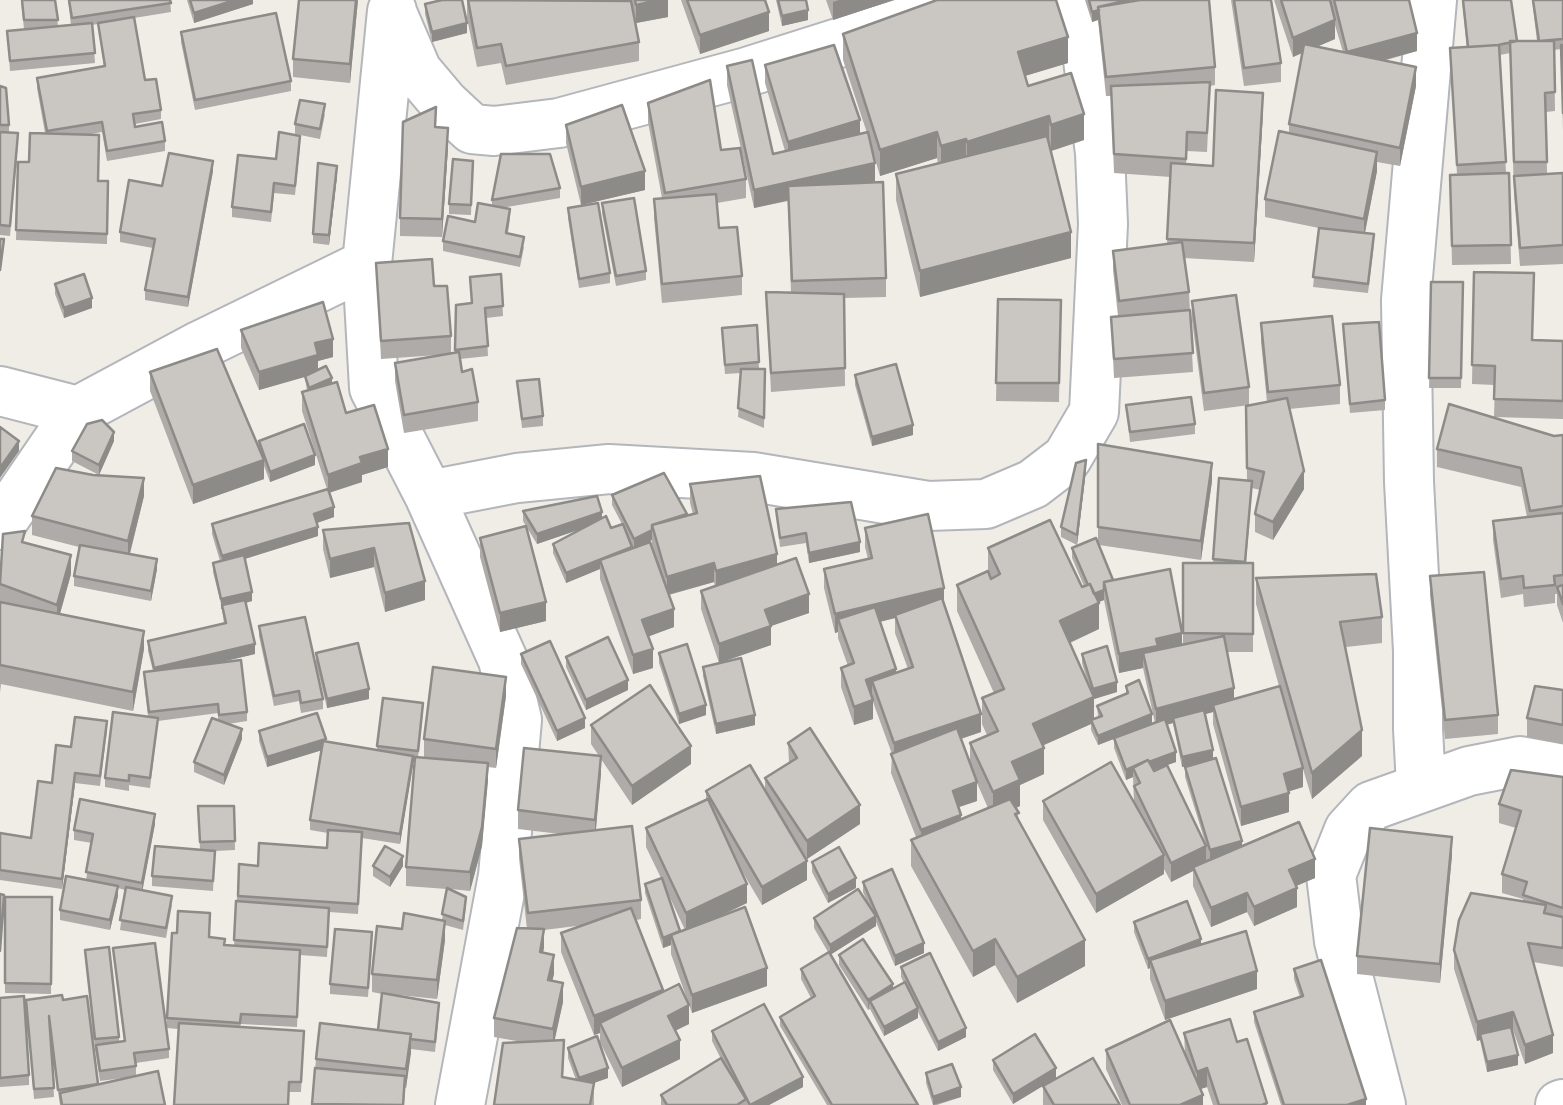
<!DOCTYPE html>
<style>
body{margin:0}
canvas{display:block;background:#efede6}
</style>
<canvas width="1563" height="1105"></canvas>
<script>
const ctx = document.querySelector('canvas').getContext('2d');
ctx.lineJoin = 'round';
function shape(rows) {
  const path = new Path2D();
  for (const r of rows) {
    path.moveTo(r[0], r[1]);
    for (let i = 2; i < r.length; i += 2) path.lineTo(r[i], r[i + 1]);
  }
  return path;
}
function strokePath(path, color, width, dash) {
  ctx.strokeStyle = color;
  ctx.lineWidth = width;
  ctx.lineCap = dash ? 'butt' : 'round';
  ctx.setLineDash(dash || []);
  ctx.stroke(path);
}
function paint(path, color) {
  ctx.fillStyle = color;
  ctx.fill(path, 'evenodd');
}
const street = shape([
 [392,11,367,264,374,388,429,495,503,660,517,720,503,876,460,1105],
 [393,15,417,71,444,103,472,129,494,131,559,123,747,72,974,0],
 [0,391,78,411],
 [429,495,517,478,609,469,753,477,928,506,986,504,1033,484,1067,458,1094,412,1103,224,1100,153,1088,60,1072,0],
 [0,525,78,411,201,345,367,264],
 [1421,786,1418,729,1418,651,1409,482,1406,300,1432,0],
 [1381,1105,1339,941,1331,875,1349,830,1371,806,1469,771,1520,761,1563,769],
 [1560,1105,1563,1104]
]);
strokePath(street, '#b3b6ba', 52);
strokePath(street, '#fff', 48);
paint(shape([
 [21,0,55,0,58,26,71,25,68,0,170,0,171,12,134,18,145,80,161,110,161,119,135,124,135,127,165,141,165,151,107,161,102,132,85,135,98,181,108,181,107,244,16,240,18,162,29,162,45,133,37,88,37,78,104,67,98,24,92,25,95,63,10,71,7,31,24,29],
 [187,0,253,0,253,4,194,23],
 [358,0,350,83,293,77,293,59],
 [467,0,639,42,639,61,506,85,501,63,477,67,467,18],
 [631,0,668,0,668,17,636,23],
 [681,0,765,0,769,31,700,54],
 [776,0,806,0,808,20,782,26],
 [826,0,894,0,833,20],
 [1085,0,1209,0,1215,67,1215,85,1210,86,1207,152,1187,151,1186,164,1213,166,1263,112,1254,262,1184,258,1189,292,1193,372,1114,378,1111,317,1118,316,1113,270,1113,251,1167,244,1171,177,1114,173,1111,96,1106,96,1098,20,1092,22],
 [1231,0,1271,0,1281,63,1281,82,1244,86],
 [1274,0,1409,0,1417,51,1383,61,1416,86,1400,166,1377,162,1377,171,1365,233,1374,244,1368,293,1313,287,1319,228,1265,217,1265,199,1289,133,1289,124,1303,52,1293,57],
 [1335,25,1343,52,1316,47,1335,39],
 [1462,0,1511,0,1517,41,1537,41,1532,0,1563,0,1563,131,1561,49,1554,50,1555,111,1546,112,1547,174,1563,173,1563,264,1520,266,1514,195,1510,53,1500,55,1506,173,1509,173,1511,264,1452,265,1450,175,1457,175,1450,48,1467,47],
 [425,4,467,33,432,42,425,14],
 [181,32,291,81,291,91,195,110,181,42],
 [843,34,1068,63,1025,76,1028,86,1084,140,1051,151,1071,258,920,297,896,200,896,174,938,164,937,158,880,176,871,145,875,181,868,183,886,278,886,297,844,298,845,386,771,392,766,292,791,293,788,201,754,208,727,85,727,66,773,154,785,151,765,83,765,65,860,134,867,133,843,60],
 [0,86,9,125,9,132,18,143,10,236,0,235],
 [648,103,721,150,746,179,746,198,717,203,719,228,742,276,742,295,662,303,654,218,654,199,662,198,648,122],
 [325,114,320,139,295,134,295,124],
 [566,125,645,190,581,205,566,143],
 [436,127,448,147,442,237,400,236,400,218],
 [300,146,295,195,274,193,271,222,232,217,232,207,276,159],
 [473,161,471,215,449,214,449,204],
 [213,171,188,307,145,300,145,290,153,248,120,242,120,232,162,186],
 [337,176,329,245,313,243,313,234],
 [560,188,560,198,501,208,510,219,508,233,524,247,520,267,443,251,443,241,475,222,492,206,492,200],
 [602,203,646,271,646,280,616,286,602,213],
 [568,208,610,273,610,283,579,288,568,218],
 [376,263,434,286,451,336,451,353,455,352,456,305,472,303,501,274,503,316,486,318,488,356,460,359,462,372,478,402,478,421,404,433,395,381,395,363,438,355,381,359],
 [1474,272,1533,340,1563,341,1563,419,1494,417,1495,385,1472,384],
 [1431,282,1463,282,1461,388,1429,388],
 [55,284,92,308,64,318,55,294],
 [998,299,1061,300,1059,402,996,401],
 [1192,301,1249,387,1249,405,1204,411,1192,320],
 [1261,323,1340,385,1340,404,1289,409,1304,489,1273,540,1255,532,1255,514,1260,490,1252,488,1246,563,1253,563,1253,652,1227,652,1234,699,1279,686,1256,604,1256,578,1382,617,1382,643,1346,647,1362,756,1312,799,1303,769,1303,787,1288,791,1289,812,1241,826,1213,724,1213,712,1205,714,1213,759,1242,846,1315,878,1296,886,1297,907,1254,926,1247,912,1211,927,1193,886,1193,871,1171,882,1164,869,1164,874,1096,913,1043,820,1043,801,1134,802,1133,777,1126,780,1114,748,1114,739,1098,745,1091,730,1091,724,1043,745,1044,774,1020,785,1020,806,1016,808,1019,820,1085,966,1017,1003,995,965,973,977,911,866,911,840,916,837,891,773,892,754,873,702,873,719,854,725,841,687,841,668,848,666,838,638,838,632,835,633,824,588,824,569,868,559,865,547,865,528,944,605,981,732,961,739,970,764,970,743,987,735,982,724,982,698,994,693,957,611,957,585,988,571,988,548,1082,587,1084,586,1072,558,1072,548,1098,543,1098,444,1212,481,1201,560,1099,545,1113,580,1183,644,1183,563,1213,563,1219,478,1247,481,1246,406,1267,402,1261,342],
 [1104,600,1119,673,1143,668,1155,723,1152,724,1126,686,1126,694,1097,706,1098,717,1094,719,1094,699,1117,692,1082,654,1082,663,1088,684,1070,643,1099,629,1098,602],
 [895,618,895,633,908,669,896,673,880,622],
 [1173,723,1182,767,1202,762,1185,767,1185,777,1206,845,1153,770,1176,762,1167,725],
 [977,783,988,808,961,819,959,807,977,801],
 [1343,324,1385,400,1385,410,1350,413],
 [757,325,759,369,765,369,764,428,738,417,741,373,725,374,722,337],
 [241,330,333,357,318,361,318,370,332,383,346,413,388,467,362,475,362,482,329,493,334,517,317,523,318,536,245,559,252,601,246,603,255,654,217,663,247,712,247,721,228,724,242,739,224,785,194,772,194,762,218,720,218,713,158,721,150,788,129,785,129,791,105,787,105,778,148,716,144,682,144,672,153,671,148,651,148,641,224,624,222,608,213,572,213,563,220,561,212,534,212,524,327,489,302,411,302,392,307,391,305,377,259,390,241,348],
 [150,372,259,448,259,441,315,465,270,482,264,466,264,479,193,504,150,391],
 [855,375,913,435,872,446,855,385],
 [517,381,543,416,543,426,522,428],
 [1126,405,1195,424,1195,434,1130,442],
 [1563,435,1563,623,1557,605,1557,594,1555,594,1555,603,1524,607,1523,594,1501,598,1493,540,1493,521,1527,517,1521,487,1437,467,1437,449],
 [114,441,99,475,72,461,72,451],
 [1086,470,1077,545,1061,537,1061,527],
 [690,484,777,564,809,613,771,626,771,645,719,663,701,609,701,591,715,586,714,582,669,595,674,627,648,636,653,668,633,674,600,579,600,569,566,583,553,553,553,544,583,528,537,544,523,521,523,511,602,519,611,528,622,524,612,505,612,495,687,516,693,514,690,503],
 [652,540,652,544,658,564,639,546],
 [144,496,130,554,157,569,151,601,74,586,74,576,79,547,32,535,32,516],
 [776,509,860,552,809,563,806,543,780,547],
 [409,523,425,600,385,612,374,567,330,578,323,549,323,530],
 [480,538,546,621,500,632,480,557],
 [71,574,60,614,144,649,133,711,1,684,0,693,0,575],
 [1430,576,1498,715,1498,734,1445,739,1430,595],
 [259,626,323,699,323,709,301,713,299,701,274,706,259,636],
 [316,653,369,699,327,708,316,663],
 [659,653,706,715,679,724,659,663],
 [521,654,585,728,557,741,521,664],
 [566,657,628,690,586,710,566,667],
 [703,667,755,725,716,734,703,676],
 [1563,690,1563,744,1527,737,1527,718],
 [506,696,496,768,488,767,482,846,470,891,451,889,466,907,463,930,445,925,445,940,437,999,389,994,439,1013,435,1052,411,1049,406,1088,405,1088,404,1105,312,1105,316,1059,378,1030,382,994,372,992,372,974,402,929,442,920,447,889,406,886,406,867,415,760,413,760,400,844,362,838,358,914,329,912,327,957,300,955,297,1027,241,1024,240,1027,304,1031,301,1092,289,1092,178,1029,167,1028,167,1018,210,937,224,945,234,946,239,864,258,866,327,848,328,833,310,830,310,820,321,750,267,767,259,741,259,731,377,750,377,746,423,712,418,757,424,757,424,739],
 [591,725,691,764,632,805,601,759,596,830,641,900,641,919,636,920,663,990,689,1024,675,1031,680,1059,622,1087,600,1042,600,1033,594,1035,561,952,561,933,584,925,544,930,543,953,554,974,552,981,563,1002,554,1040,564,1059,563,1077,576,1080,568,1058,568,1048,608,1078,594,1083,594,1105,494,1105,522,1042,494,1037,494,1018,527,929,519,858,519,839,560,834,518,829,518,810,599,756,591,744],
 [107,731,100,786,75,783,62,889,0,880,0,833,31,838,52,783,71,747],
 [788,743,860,824,807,859,807,880,762,905,739,866,747,903,714,919,767,986,692,1013,671,954,671,945,663,948,645,893,645,884,661,878,646,847,646,828,706,800,706,791,765,790,765,778,789,763],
 [665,887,685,930,680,931],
 [1563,777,1563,967,1533,962,1553,1053,1525,1064,1513,1030,1518,1065,1487,1072,1480,1040,1477,1041,1454,969,1454,950,1523,901,1523,899,1502,893,1502,874,1516,828,1499,823,1499,804],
 [198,806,234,806,235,850,215,851,213,891,152,886,152,876,200,850],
 [155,824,142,890,172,905,166,938,120,930,125,890,118,888,118,896,110,930,60,920,60,910,86,880,92,843,74,840,74,830],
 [1452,855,1440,983,1357,974,1357,956],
 [812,862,856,888,828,903,812,872],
 [373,866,403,866,390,887,373,876],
 [863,882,924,953,895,966,876,922,876,926,830,955,918,1105,827,1105,780,1026,780,1017,811,998,801,979,801,969,828,952,814,928,814,918,868,904,863,892],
 [5,897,52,897,51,994,5,993],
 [1134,922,1201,944,1257,989,1165,1020,1150,979,1150,968,1148,969,1134,932],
 [372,942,368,997,330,994,330,984],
 [113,948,169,1049,169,1058,136,1063,136,1076,165,1105,60,1105,51,1043,54,1097,34,1099,26,1000,63,1000,98,1084,131,1077,100,1081,95,1049,85,950,119,1037,119,1042,124,1041],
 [839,955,893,989,904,983,901,977,901,967,966,1037,938,1051,918,1012,918,1018,884,1036,870,1009,868,1010,839,965],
 [1294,969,1366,1105,1281,1105,1254,1022,1254,1012,1300,997,1294,979],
 [0,998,29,1075,29,1085,0,1087],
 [712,1031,803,1087,769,1105,661,1105,661,1095,722,1061,712,1041],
 [1184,1033,1237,1042,1267,1105,1213,1105,1207,1087,1201,1089,1203,1105,1122,1105,1106,1069,1106,1050,1185,1053],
 [993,1060,1056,1078,1013,1104,993,1070],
 [926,1073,961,1097,937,1105,933,1105,926,1083],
 [1043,1086,1120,1105,1043,1105]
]), '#aeaba8');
paint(shape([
 [235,0,253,0,253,4,194,23,194,13],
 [356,0,358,0,350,83,350,64],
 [659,0,668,0,668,17,636,23,636,5],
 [839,0,894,0,833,20,833,2],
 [808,10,808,20,782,26,782,16],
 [1098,10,1098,20,1092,22,1092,12],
 [769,12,769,31,700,54,700,35],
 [1335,20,1335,39,1293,57,1293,38],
 [467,23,467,33,432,42,432,32],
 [1417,33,1417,51,1347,70,1347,52],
 [1068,37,1068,63,1018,78,1018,52],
 [1416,67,1416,86,1400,166,1400,148],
 [1263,93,1263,112,1254,262,1254,243],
 [1084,114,1084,140,1051,151,1051,125],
 [1049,116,1049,142,967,168,967,142],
 [860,120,860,139,788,160,788,142],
 [448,128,448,147,442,237,442,219],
 [937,132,937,158,880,176,880,150],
 [966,139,966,165,941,172,941,146],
 [1377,152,1377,171,1364,237,1364,219],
 [213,161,213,171,188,307,188,297],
 [875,163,875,181,754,208,754,190],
 [337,166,337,176,329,245,329,235],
 [645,171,645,190,581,205,581,187],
 [1071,232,1071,258,920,297,920,271],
 [92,298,92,308,64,318,64,308],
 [333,339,333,357,318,361,318,373,259,390,259,372,315,343],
 [332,378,332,388,309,398,309,388],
 [913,425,913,435,872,446,872,437],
 [114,432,114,441,99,475,99,465],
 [19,441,19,451,0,478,0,468],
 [388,449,388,467,362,475,362,482,328,493,328,475,360,457],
 [315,455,315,465,270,482,270,472],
 [264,460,264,479,193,504,193,485],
 [1086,460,1086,470,1077,545,1077,535],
 [1212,463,1212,481,1201,560,1201,541],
 [1304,471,1304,489,1273,540,1273,522],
 [144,478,144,496,128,560,128,541],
 [334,507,334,517,314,524,314,514],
 [602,512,602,522,537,544,537,534],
 [318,527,318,536,222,566,222,556],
 [652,530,652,540,634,548,634,539],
 [860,542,860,552,809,563,809,553],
 [632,547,632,557,600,560,600,569,566,583,566,573],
 [374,548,374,567,330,578,330,559],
 [777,554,777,572,716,590,716,571],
 [71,555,71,574,57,624,57,605],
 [157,559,157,569,151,601,151,591],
 [714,563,714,582,667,595,667,577],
 [425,581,425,600,385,612,385,593],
 [944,588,944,607,895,615,895,618,842,631,838,619,838,632,835,633,835,614],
 [1104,590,1104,600,1092,605,1092,595],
 [252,592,252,601,221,609,221,599],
 [809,594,809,613,771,626,771,645,719,663,719,644,765,610],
 [546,602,546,621,500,632,500,613],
 [1099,603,1099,629,1060,647,1060,621],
 [674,609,674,627,642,639,642,620],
 [144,631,144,649,133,711,133,692],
 [1182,633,1182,652,1143,653,1143,668,1119,673,1119,654,1156,639],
 [255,644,255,654,154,678,154,668],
 [653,649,653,668,633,674,633,655],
 [896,669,896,688,872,681,872,696,866,680],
 [506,677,506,696,496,768,496,749],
 [628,680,628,690,586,710,586,700],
 [1117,682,1117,692,1094,699,1094,723,1091,720,1091,724,1033,750,1033,724,1093,697,1093,689],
 [1234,688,1234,707,1213,705,1213,712,1174,723,1173,718,1173,723,1156,727,1156,709],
 [369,689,369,699,327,708,327,699],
 [873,700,873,719,854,725,854,707],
 [706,705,706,715,679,724,679,714],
 [981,714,981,732,894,761,894,743],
 [1152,714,1152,724,1098,745,1098,736],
 [755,715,755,725,716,734,716,724],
 [585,718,585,728,557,741,557,731],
 [242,729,242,739,224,785,224,775],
 [1362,730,1362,756,1312,799,1312,773],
 [326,739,326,749,267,767,267,757],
 [691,746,691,764,632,805,632,786],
 [1044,748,1044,774,1020,785,1020,806,993,818,993,792,1012,762],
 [1213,750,1213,760,1182,767,1182,757],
 [1176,752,1176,762,1136,776,1133,768,1133,777,1126,780,1126,770],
 [413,756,413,766,400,844,400,834],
 [601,756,601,775,595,838,595,820],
 [488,763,488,781,482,846,470,891,470,872],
 [1303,768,1303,787,1284,793,1284,774],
 [75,773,75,783,62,889,62,879],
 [977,782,977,801,953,809,953,791],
 [1289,793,1289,812,1241,826,1241,807],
 [860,805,860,824,807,859,807,841],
 [155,814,155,824,142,893,142,883],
 [961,815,961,833,921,848,921,830],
 [1452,837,1452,855,1440,983,1440,964],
 [1242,841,1242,850,1210,860,1210,850],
 [1206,846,1206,865,1193,867,1193,871,1171,882,1171,863],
 [1164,855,1164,874,1096,913,1096,894],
 [403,856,403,866,390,887,390,877],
 [1315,859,1315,878,1289,889,1289,870],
 [807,861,807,880,762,905,762,887],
 [856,878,856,888,828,903,828,894],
 [747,884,747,903,686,932,686,913],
 [118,886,118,896,110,930,110,920],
 [1297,888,1297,907,1254,926,1254,907],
 [1247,893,1247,912,1211,927,1211,908],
 [876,916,876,926,830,955,830,945],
 [445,921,445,940,437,999,437,980],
 [544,929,544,948,540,970,540,952],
 [671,935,671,945,663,948,663,938],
 [995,939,995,965,973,977,973,951],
 [1201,939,1201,949,1150,960,1150,968,1148,969,1148,959],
 [1085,940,1085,966,1017,1003,1017,977],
 [924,943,924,953,895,966,895,956],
 [554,955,554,974,548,998,548,980],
 [767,968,767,986,692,1013,692,995],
 [1257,971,1257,989,1165,1020,1165,1001],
 [563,983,563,1002,553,1048,553,1029],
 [893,984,893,994,870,1001,868,1010,868,1000],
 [663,990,663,1009,600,1023,600,1033,594,1035,594,1016],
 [689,1005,689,1024,668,1034,668,1016],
 [918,1008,918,1018,884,1036,884,1027],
 [1513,1012,1513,1030,1481,1040,1480,1034,1480,1040,1477,1041,1477,1022],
 [966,1028,966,1037,938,1051,938,1042],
 [411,1034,411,1053,406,1088,406,1069],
 [1553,1035,1553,1053,1525,1064,1525,1045],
 [680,1040,680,1059,622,1087,622,1068],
 [1518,1055,1518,1065,1487,1072,1487,1062],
 [608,1068,608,1078,579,1088,579,1078],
 [1056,1068,1056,1078,1013,1104,1013,1094],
 [1207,1068,1207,1087,1197,1090,1197,1072],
 [803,1077,803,1087,769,1105,751,1105],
 [961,1087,961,1097,933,1105,933,1097],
 [1203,1095,1203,1105,1180,1105],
 [1366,1099,1366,1105,1347,1105]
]), '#8d8b88');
const building = shape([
 [22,0,55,0,58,20,24,20,22,0],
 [69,0,170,0,171,3,72,18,69,0],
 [190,0,235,0,194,13,190,0],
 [299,0,356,0,350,64,293,59,299,0],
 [442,0,462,0,467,23,432,32,425,4,442,0],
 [468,0,631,1,639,42,506,66,501,44,477,48,468,0],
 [635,0,659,0,636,5,635,0],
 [687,0,765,0,769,12,700,35,687,0],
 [778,0,806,0,808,10,782,16,778,0],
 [937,0,1056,0,1068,37,1018,52,1028,86,1071,73,1084,114,1051,125,1049,116,967,142,966,139,941,146,937,132,880,150,843,34,937,0],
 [1089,0,1129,0,1098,7,1099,10,1092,12,1089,0],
 [1140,0,1209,0,1215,67,1106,77,1098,7,1140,0],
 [1234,0,1271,0,1281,63,1244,68,1234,0],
 [1281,0,1330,0,1335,20,1293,38,1281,0],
 [1334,0,1409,0,1417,33,1347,52,1334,0],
 [1463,0,1511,0,1517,41,1498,45,1468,47,1463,0],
 [1533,0,1563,0,1563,39,1539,41,1533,0],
 [276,13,291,81,195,100,181,32,276,13],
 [134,17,145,80,156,79,161,110,133,114,135,127,162,122,165,141,107,151,102,122,47,131,37,78,105,66,98,23,134,17],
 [92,23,95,53,10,61,7,31,92,23],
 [1510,41,1554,41,1555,92,1545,93,1547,162,1514,162,1510,41],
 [1304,44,1416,67,1400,148,1289,124,1304,44],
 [834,45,860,120,788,142,765,65,834,45],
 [1499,45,1506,162,1457,165,1450,48,1499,45],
 [1561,45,1563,45,1563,113,1561,45],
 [752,60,773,154,868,132,875,163,754,190,727,66,752,60],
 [710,80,721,150,740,148,746,179,665,193,648,103,710,80],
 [1210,82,1207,133,1187,132,1186,159,1114,154,1111,86,1210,82],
 [0,86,6,88,9,125,0,125,0,86],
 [1216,90,1263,93,1254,243,1167,239,1171,163,1213,166,1216,90],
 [300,100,325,104,320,129,295,124,300,100],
 [622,105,645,171,581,187,566,125,622,105],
 [436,107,435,127,448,128,442,219,400,218,403,122,436,107],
 [1279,131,1377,152,1364,219,1265,199,1279,131],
 [0,132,18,133,10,226,0,225,0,132],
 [279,132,300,136,295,186,274,183,271,212,232,207,238,155,276,159,279,132],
 [30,133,99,135,98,181,108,181,107,234,16,230,18,162,29,162,30,133],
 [1047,136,1071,232,920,271,896,174,1047,136],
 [169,153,213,161,188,297,145,290,155,239,120,232,129,180,162,186,169,153],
 [501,154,550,154,560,188,492,200,501,154],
 [453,159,473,161,471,205,449,204,453,159],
 [318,163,337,166,329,235,313,234,318,163],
 [1509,173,1511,245,1452,246,1450,175,1509,173],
 [1563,173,1563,245,1520,248,1514,176,1563,173],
 [883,182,886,278,792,281,788,186,883,182],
 [716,194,719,228,737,227,742,276,662,284,654,199,716,194],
 [634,198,646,271,616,276,602,203,634,198],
 [478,203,510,209,506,233,524,237,520,257,443,241,448,216,475,222,478,203],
 [598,203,610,273,579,279,568,208,598,203],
 [1319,228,1374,234,1368,284,1313,277,1319,228],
 [0,239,4,239,0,270,0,239],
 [1182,242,1189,292,1119,301,1113,251,1182,242],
 [432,259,434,286,447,286,451,336,381,341,376,263,432,259],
 [1474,272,1534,273,1532,340,1563,341,1563,401,1494,399,1495,366,1472,365,1474,272],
 [84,274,92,298,64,308,55,284,84,274],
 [501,274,503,306,485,308,488,346,455,350,456,305,472,303,470,277,501,274],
 [1431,282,1463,282,1461,378,1429,378,1431,282],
 [766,292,844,294,845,368,771,373,766,292],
 [1236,295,1249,387,1204,393,1192,301,1236,295],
 [998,299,1061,300,1059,383,996,383,998,299],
 [323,302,333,339,315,343,318,355,259,372,241,330,323,302],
 [1190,310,1193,353,1114,359,1111,317,1190,310],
 [1332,316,1340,385,1268,392,1261,323,1332,316],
 [1379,322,1385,400,1350,404,1343,324,1379,322],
 [757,325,759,362,725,365,722,328,757,325],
 [217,349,264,460,193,485,150,372,217,349],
 [459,352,462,372,472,369,478,402,404,415,395,363,459,352],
 [896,364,913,425,872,437,855,375,896,364],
 [326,366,332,378,309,388,305,376,326,366],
 [741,369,765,369,764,418,738,408,741,369],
 [539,379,543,416,522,419,517,381,539,379],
 [337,382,346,413,374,405,388,449,360,457,362,463,328,475,302,392,337,382],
 [1191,397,1195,424,1130,432,1126,405,1191,397],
 [1287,398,1304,471,1273,522,1255,514,1264,472,1247,468,1246,406,1287,398],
 [1449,404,1554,436,1563,435,1563,506,1530,511,1521,468,1437,449,1449,404],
 [102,420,114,432,99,465,72,451,87,424,102,420],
 [304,424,315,455,270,472,259,441,304,424],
 [0,427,19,441,0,468,0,427],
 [1098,444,1212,463,1201,541,1098,527,1098,444],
 [1086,460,1077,535,1061,527,1076,463,1086,460],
 [56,468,93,475,144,478,128,541,32,516,56,468],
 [664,473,687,514,652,525,652,530,634,539,612,495,664,473],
 [760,476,777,554,716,571,714,563,667,577,652,525,697,513,690,484,760,476],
 [1219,478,1252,481,1245,562,1213,559,1219,478],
 [328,489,334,507,314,514,318,527,222,556,212,524,328,489],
 [597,496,602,512,537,534,523,511,597,496],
 [851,502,860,542,809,553,806,533,780,538,776,509,851,502],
 [1563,513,1563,575,1554,576,1555,585,1524,588,1523,576,1501,579,1493,521,1563,513],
 [928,514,944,588,835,614,824,569,872,558,865,528,928,514],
 [606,516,611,528,623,524,632,547,566,573,553,544,606,516],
 [1050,520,1082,587,1090,584,1099,603,1060,621,1094,697,1033,724,1044,748,1012,762,1020,780,993,792,970,743,998,731,982,698,1004,689,957,585,988,571,991,579,1000,574,988,548,1050,520],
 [409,523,425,581,385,593,374,548,330,559,323,530,409,523],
 [526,526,546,602,500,613,480,538,526,526],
 [25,531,22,542,71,555,57,605,0,584,3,534,25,531],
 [1096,538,1113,580,1104,582,1104,590,1094,594,1090,584,1088,585,1072,548,1096,538],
 [650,542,674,609,642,620,653,649,633,655,600,560,650,542],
 [80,545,157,559,151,591,74,576,80,545],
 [244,555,252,592,221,599,213,563,244,555],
 [796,558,809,594,765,610,771,626,719,644,701,591,796,558],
 [1183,563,1253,563,1253,634,1183,633,1183,563],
 [1170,569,1182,633,1156,639,1158,646,1119,654,1104,582,1170,569],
 [1484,572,1498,715,1445,720,1430,576,1484,572],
 [1376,574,1382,617,1340,622,1362,730,1312,773,1256,578,1376,574],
 [1563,585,1563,604,1557,587,1563,585],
 [942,598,981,714,894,743,872,681,913,667,895,615,942,598],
 [245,600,255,644,154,668,148,641,226,623,222,605,245,600],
 [0,602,144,631,133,692,0,665,0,602],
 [875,607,896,669,866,680,873,700,854,707,841,668,854,663,838,619,875,607],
 [305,617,323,699,301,703,299,691,274,696,259,626,305,617],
 [1224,636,1234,688,1156,709,1143,653,1224,636],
 [608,637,628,680,586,700,566,657,608,637],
 [550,641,585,718,557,731,521,654,550,641],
 [358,643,369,689,327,699,316,653,358,643],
 [687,644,706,705,679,714,659,653,687,644],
 [1107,646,1117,682,1093,689,1082,654,1107,646],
 [741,658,755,715,716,724,703,667,741,658],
 [241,660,247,712,219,715,218,704,149,712,144,672,241,660],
 [433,667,506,677,496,749,424,739,433,667],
 [1139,680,1152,714,1098,736,1091,720,1102,716,1097,706,1128,693,1126,686,1139,680],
 [650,685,691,746,632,786,591,725,650,685],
 [1280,686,1303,768,1284,774,1289,793,1241,807,1213,705,1280,686],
 [1535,686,1563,690,1563,725,1527,718,1535,686],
 [383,698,423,703,418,751,377,746,383,698],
 [1204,710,1213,750,1182,757,1173,718,1204,710],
 [113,712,158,718,150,778,129,775,129,781,105,778,113,712],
 [317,713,326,739,267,757,259,731,317,713],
 [75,717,107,721,100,776,75,773,62,879,0,870,0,833,31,838,38,781,52,783,56,745,71,747,75,717],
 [212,718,242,729,224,775,194,762,212,718],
 [1165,719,1176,752,1149,762,1148,760,1126,770,1114,738,1165,719],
 [810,728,860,805,807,841,765,778,797,758,788,743,810,728],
 [957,728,977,782,953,791,961,815,921,830,891,754,957,728],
 [323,741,413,756,400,834,310,820,323,741],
 [524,748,601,756,595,820,518,810,524,748],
 [415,757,488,763,482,827,470,872,406,867,415,757],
 [1216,758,1242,841,1210,850,1185,767,1216,758],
 [1148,760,1154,771,1167,765,1206,846,1171,863,1134,786,1140,783,1133,768,1148,760],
 [1111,762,1164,855,1096,894,1043,801,1111,762],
 [750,765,807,861,762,887,706,791,750,765],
 [1511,770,1563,777,1563,908,1523,895,1527,882,1502,874,1521,811,1499,804,1511,770],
 [80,799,155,814,142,883,86,872,93,834,74,830,80,799],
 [708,799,747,884,686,913,646,828,708,799],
 [1010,799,1019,813,1015,814,1085,940,1017,977,995,939,973,951,911,840,1010,799],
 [198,806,234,806,235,841,200,842,198,806],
 [1299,822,1315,859,1289,870,1297,888,1254,907,1247,893,1211,908,1193,867,1299,822],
 [632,826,641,900,528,913,519,839,632,826],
 [1370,828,1452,837,1440,964,1357,956,1370,828],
 [328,830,362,832,358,904,238,896,239,864,258,866,259,843,327,848,328,830],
 [155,846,215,851,213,881,152,876,155,846],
 [385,846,403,856,390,877,373,866,385,846],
 [839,847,856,878,828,894,812,862,839,847],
 [892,869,924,943,895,956,863,882,892,869],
 [66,876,118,886,110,920,60,910,66,876],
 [662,878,680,931,663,938,645,884,662,878],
 [126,887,172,896,166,928,120,920,126,887],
 [447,888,466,897,463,921,442,914,447,888],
 [858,889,876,916,830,945,814,918,858,889],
 [1471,893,1546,905,1544,913,1563,917,1563,948,1528,943,1553,1035,1525,1045,1513,1012,1477,1022,1454,950,1459,920,1471,893],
 [0,894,4,895,0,951,0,894],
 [5,897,52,897,51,984,5,983,5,897],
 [236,901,329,908,327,947,234,940,236,901],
 [1187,901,1201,939,1148,959,1134,922,1187,901],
 [745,907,767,968,692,995,671,935,745,907],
 [631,908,663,990,594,1016,561,933,631,908],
 [178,911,210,913,209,937,225,939,224,945,300,950,297,1017,241,1014,240,1023,167,1018,172,933,177,933,178,911],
 [404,913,445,921,437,980,372,974,377,926,402,929,404,913],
 [517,928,544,929,540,952,554,955,548,980,563,983,553,1029,494,1018,517,928],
 [335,929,372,932,368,988,330,984,335,929],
 [1246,931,1257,971,1165,1001,1150,960,1246,931],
 [863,939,893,984,868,1000,839,955,863,939],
 [155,943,169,1049,134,1053,136,1066,100,1071,96,1045,125,1041,113,948,155,943],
 [109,947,119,1037,95,1039,85,950,109,947],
 [829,952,918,1105,832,1105,780,1017,815,996,801,969,829,952],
 [930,953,966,1028,938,1042,901,967,930,953],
 [1321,960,1366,1099,1347,1105,1284,1105,1254,1012,1303,996,1294,969,1321,960],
 [905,982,918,1008,884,1027,870,1001,905,982],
 [679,984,689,1005,668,1016,680,1040,622,1068,600,1023,679,984],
 [382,993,439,1003,435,1042,410,1039,411,1034,378,1030,382,993],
 [62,995,63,1000,87,996,98,1084,58,1090,49,1016,54,1088,34,1089,26,1000,62,995],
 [24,996,29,1075,0,1078,0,998,24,996],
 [764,1004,803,1077,750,1105,712,1031,764,1004],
 [1230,1019,1237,1042,1247,1039,1267,1103,1262,1105,1219,1105,1207,1068,1197,1072,1184,1033,1230,1019],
 [1170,1020,1203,1095,1180,1105,1130,1105,1106,1050,1170,1020],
 [179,1023,304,1031,301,1082,289,1082,288,1105,174,1105,179,1023],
 [320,1023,411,1034,406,1069,316,1059,320,1023],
 [1511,1027,1518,1055,1487,1062,1480,1034,1511,1027],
 [1035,1034,1056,1068,1013,1094,993,1060,1035,1034],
 [597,1036,608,1068,579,1078,568,1048,597,1036],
 [564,1040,562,1077,594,1083,590,1105,494,1105,503,1043,564,1040],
 [721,1058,746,1099,737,1105,667,1105,661,1095,721,1058],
 [1093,1058,1120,1105,1054,1105,1043,1086,1093,1058],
 [952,1064,961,1087,933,1097,926,1073,952,1064],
 [315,1068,405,1076,403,1105,312,1104,315,1068],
 [158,1071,165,1105,62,1105,60,1093,158,1071]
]);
paint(building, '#cac7c3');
strokePath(building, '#8d8b88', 2.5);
</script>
